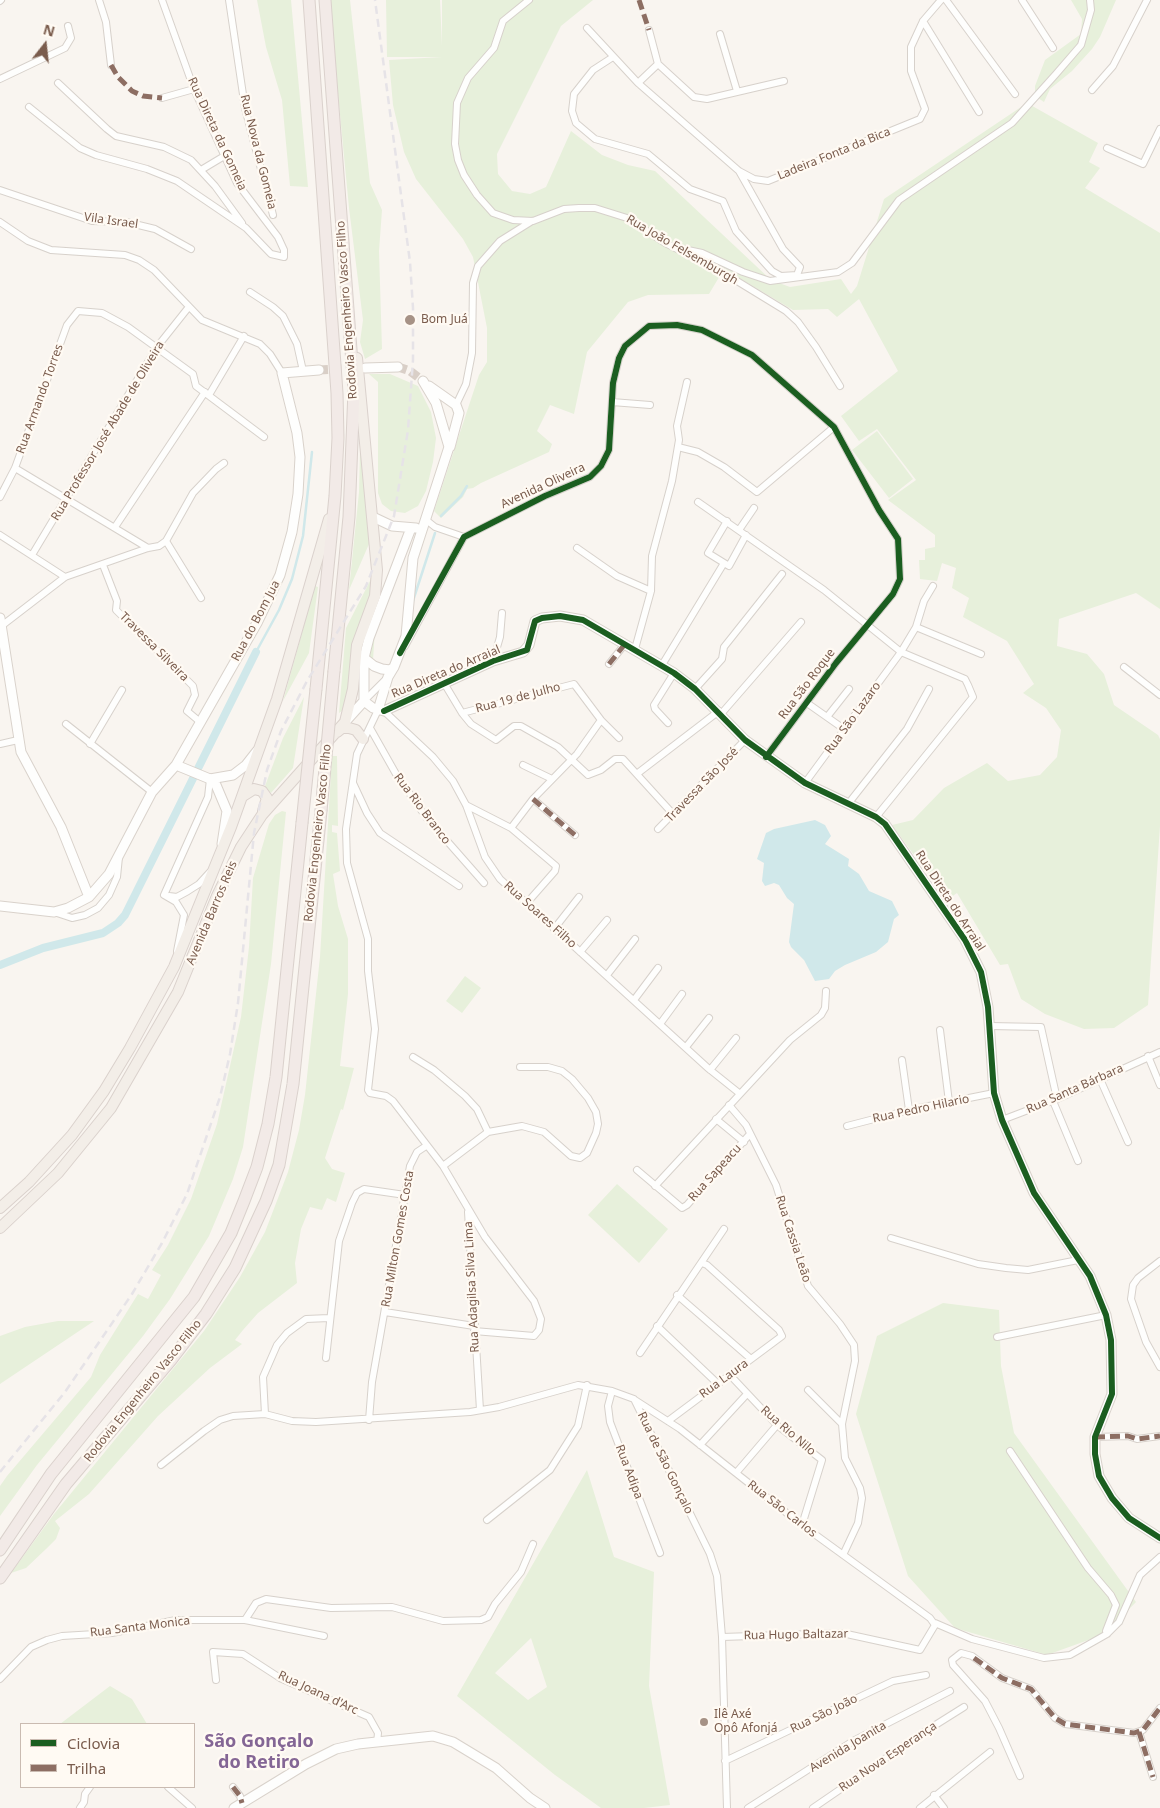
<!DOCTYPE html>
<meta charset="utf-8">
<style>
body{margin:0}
#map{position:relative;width:1160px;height:1808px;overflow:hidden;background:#f9f5f0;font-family:"Noto Sans",sans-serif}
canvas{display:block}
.legend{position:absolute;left:20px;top:1723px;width:175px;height:65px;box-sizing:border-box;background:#fffaf3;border:1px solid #cabbb1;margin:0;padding:6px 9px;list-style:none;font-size:15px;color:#7a5c4d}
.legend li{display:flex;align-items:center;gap:10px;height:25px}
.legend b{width:25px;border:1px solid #cabbb1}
.north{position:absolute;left:20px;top:20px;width:50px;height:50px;-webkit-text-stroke:4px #fffaf3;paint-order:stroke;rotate:16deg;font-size:14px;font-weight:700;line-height:20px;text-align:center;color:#7a5c4d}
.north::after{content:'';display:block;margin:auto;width:18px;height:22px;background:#7a5c4d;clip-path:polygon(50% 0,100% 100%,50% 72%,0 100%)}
</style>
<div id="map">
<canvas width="1160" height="1808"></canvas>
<ul class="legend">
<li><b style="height:6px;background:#1b5e20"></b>Ciclovia</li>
<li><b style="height:6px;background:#8d6e63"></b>Trilha</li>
</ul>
<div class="north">N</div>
</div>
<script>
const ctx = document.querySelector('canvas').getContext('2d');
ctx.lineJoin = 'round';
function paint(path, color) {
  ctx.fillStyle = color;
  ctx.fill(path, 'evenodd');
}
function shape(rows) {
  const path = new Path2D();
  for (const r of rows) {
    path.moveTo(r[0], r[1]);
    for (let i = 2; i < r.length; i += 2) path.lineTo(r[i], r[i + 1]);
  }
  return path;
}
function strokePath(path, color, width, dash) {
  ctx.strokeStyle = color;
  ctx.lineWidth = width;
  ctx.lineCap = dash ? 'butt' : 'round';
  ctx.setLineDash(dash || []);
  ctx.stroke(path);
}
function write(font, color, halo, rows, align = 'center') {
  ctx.font = font + ' "Noto Sans",sans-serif';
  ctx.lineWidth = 4.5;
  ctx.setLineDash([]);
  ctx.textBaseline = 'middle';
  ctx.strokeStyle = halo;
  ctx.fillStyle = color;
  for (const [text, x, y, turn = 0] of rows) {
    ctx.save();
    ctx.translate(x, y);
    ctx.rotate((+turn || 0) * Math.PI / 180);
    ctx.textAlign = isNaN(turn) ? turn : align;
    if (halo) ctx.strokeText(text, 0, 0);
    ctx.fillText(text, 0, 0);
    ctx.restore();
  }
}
paint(shape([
 [257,0,291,0,308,187,290,186,282,100,266,47],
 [329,0,350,0,370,183,382,210,379,251,382,349,365,359,360,342,363,320,349,208],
 [386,0,440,0,442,46,442,0,593,0,561,26,497,154,498,174,512,191,530,194,546,187,571,131,602,155,628,165,655,171,771,280,790,287,841,279,851,294,857,286,884,199,1027,103,1098,143,1089,162,1100,168,1085,188,1160,233,1160,609,1136,593,1059,619,1057,646,1087,654,1104,674,1114,705,1158,735,1160,739,1160,826,1148,1005,1114,1028,1084,1029,1045,1014,1021,999,1008,964,1000,965,957,893,947,900,892,825,913,820,944,788,987,763,1008,781,1040,775,1057,757,1061,730,1046,708,1023,693,1034,684,1007,641,963,617,969,598,952,588,956,568,942,563,937,581,920,579,919,560,925,560,925,549,935,547,935,535,888,500,916,480,877,429,859,441,841,416,898,371,859,299,837,317,828,309,793,310,724,269,709,294,648,295,628,302,587,352,574,414,550,405,537,431,552,444,549,452,481,483,473,488,467,489,463,497,441,518,434,511,479,375,487,362,487,328,473,257,463,239,416,179,404,152,393,105,389,60,442,57,387,57],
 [1071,0,1116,0,1100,37,1092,49,1072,71,1050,89,1044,102,1035,96,1035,86,1045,60,1081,34,1082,19],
 [369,374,390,374,418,386,431,412,436,438,433,462,426,491,418,506,405,513,391,511,382,504,378,493,378,382],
 [877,431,913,479,889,498,852,450],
 [360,450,363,451,369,544,349,590,359,492],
 [372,577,376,613,373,660,365,682,351,704,339,713,346,628],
 [315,586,318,587,309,653,283,701],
 [304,697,293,768,271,793,265,786,283,738],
 [332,756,337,756,338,826,332,825,332,832,337,833,340,871,333,874,338,906,348,939,348,994,340,1066,354,1068,343,1110,341,1109,325,1158,332,1169,345,1173,336,1202,327,1198,322,1210,310,1207,301,1229,295,1263,297,1283,258,1313,243,1330,235,1340,242,1344,210,1368,158,1416,89,1494,55,1521,60,1528,56,1539,46,1549,26,1568,11,1573,54,1514,204,1331,240,1277,265,1232,288,1172,299,1130,305,1095,320,957],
 [282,811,286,812,271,964,243,1147,233,1179,209,1236,170,1299,143,1336,37,1465,0,1516,0,1486,7,1476,91,1377,100,1355,138,1294,148,1299,161,1275,152,1270,168,1245,191,1199,217,1124,241,1017,249,947,253,878,269,824,275,815],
 [465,976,481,988,462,1013,446,1001],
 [617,1184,668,1229,639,1263,588,1215],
 [943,1303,999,1310,1001,1366,1014,1433,1136,1602,1105,1634,1047,1655,955,1628,908,1576,856,1414,877,1336],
 [58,1321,94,1321,0,1384,0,1336,25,1327],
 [587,1470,614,1557,654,1572,649,1686,670,1805,644,1808,601,1808,555,1775,457,1696],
 [531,1638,547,1687,528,1700,495,1673],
 [110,1686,132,1699,147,1724,60,1724]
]), '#e7f0db');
paint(shape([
 [815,820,825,825,831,836,825,844,849,859,848,866,859,874,869,891,892,901,899,915,894,919,888,942,876,952,845,965,835,971,829,979,815,981,804,960,791,947,789,942,794,904,787,898,779,885,774,883,765,886,762,881,764,863,757,859,766,833,774,829]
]), '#d0e8ea');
strokePath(shape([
 [441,516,461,496,467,486],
 [411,607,435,533],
 [256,652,279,610,292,579,303,536,312,452]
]), '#d0e8ea', 2.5);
strokePath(shape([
 [0,965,43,948,103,933,118,923,125,915,256,652]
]), '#d0e8ea', 8);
strokePath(shape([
 [398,367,410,371,423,381],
 [319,370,358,368]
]), '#d9cfc7', 9, [9, 4.5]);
const street = shape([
 [99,0,106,22,111,65],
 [229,0,245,108,273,215],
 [529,0,503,21,494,48,468,78,457,103,455,144,458,160,464,175,477,195,493,213,513,220,533,221,564,209,579,208,595,208,627,218,665,243,719,270,786,311,798,322,816,347,840,386],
 [946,0,1015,94],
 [1022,0,1053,48],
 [0,1,1,0],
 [923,21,979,112],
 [587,28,638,83],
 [649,30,658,64,694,97,707,99,784,81],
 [720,34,737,91],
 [613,57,593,70,574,94,572,111,576,123,595,139,648,154,690,189,723,201,736,231,772,271,781,276,797,275,800,267,783,249,739,171],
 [658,64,638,83,739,171,754,179,768,181,920,119,925,109,911,71,911,47,923,21,941,0],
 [0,79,65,48,71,38,68,26],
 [58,83,107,129,116,136,164,147,191,160,215,186,242,223],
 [1092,90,1113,66,1147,0],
 [162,98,194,89],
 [29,107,80,148,96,155,147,169,177,181,246,228,271,254,284,257,284,250,278,237,237,183,194,89,162,0],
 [1107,148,1143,164,1160,129],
 [201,170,221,158],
 [0,190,92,221,126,222,155,229,191,249],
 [0,222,28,241,51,250,125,255,139,260,154,270,202,320,260,344,270,354,282,373],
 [683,249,702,253,743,272,770,281,838,272,852,263,899,200,1012,123,1056,74,1081,45,1091,10,1090,0],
 [250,292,273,307,283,316,297,344,303,371],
 [209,395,244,336],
 [612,402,650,405],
 [456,405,466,384,472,353,473,283,478,266,500,241,532,221],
 [678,447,698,452,724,467,757,492,834,427],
 [15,468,148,548],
 [0,497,15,468,67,325,78,311,102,313,128,327,193,374,196,386,264,437],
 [698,502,824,590,901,652,965,679,968,685,973,697,876,817],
 [425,519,435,527,464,537],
 [727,521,708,553,729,566,746,535],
 [115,527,205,392],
 [739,530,754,508],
 [0,535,65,577],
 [166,541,201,598],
 [577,548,617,576,651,591],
 [32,555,157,347,188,308],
 [103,565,117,601,116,610,193,686,195,695,187,711,199,721],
 [0,627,65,577,148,548,159,546,166,541,193,493,216,469,224,463],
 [916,627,981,654],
 [405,646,464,537,545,496,590,477,601,466,609,450,613,383,619,358,625,346,649,326,677,325,702,330,752,355,834,427,879,510,898,539,900,579,893,594,836,663,766,757],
 [635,649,651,591,652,556,672,481,679,440,677,426,687,382],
 [493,661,500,637,502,613],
 [609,664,625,644],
 [662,665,724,563],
 [1124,667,1160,695],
 [444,683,462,713,471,724,496,740,514,726,521,726,558,747,588,775,601,770,615,759,623,759,673,814],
 [695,689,722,659,724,647,782,574],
 [364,701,386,679],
 [807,703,844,729],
 [378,710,357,754,346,829,347,863,368,939,368,971,375,1029,368,1090,370,1093,386,1096,393,1101,443,1166,485,1237,534,1301,541,1319,539,1330,534,1336,474,1331],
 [384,711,433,757,453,781,466,805,485,857,500,879,709,1069,739,1093],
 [462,713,574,684,601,720,619,738],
 [721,714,801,622],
 [827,717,849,689],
 [668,723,655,709,654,705,674,673],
 [66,724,152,792],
 [370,728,396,774,426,817,484,883],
 [0,744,18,740],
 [90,744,122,690],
 [523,765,552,779],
 [638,773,719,711],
 [353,783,367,813,380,833,459,886],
 [805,783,901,652,916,627,924,601,933,586],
 [533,799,575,835],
 [848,804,907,729,929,689],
 [466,805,511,828,556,866,555,871,526,904],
 [511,828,533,799,577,754,601,720],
 [658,829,745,740],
 [164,895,208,797,210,779],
 [164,895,176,902,184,915,177,951],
 [169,896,177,897,188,891,199,884,210,872],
 [54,912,72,918,85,915,98,908,109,895,117,877,119,857],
 [554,929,579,897],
 [580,952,607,920],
 [607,975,635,939],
 [634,1000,658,968],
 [660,1024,682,994],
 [990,1026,1041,1027,1057,1099],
 [940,1030,949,1102],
 [686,1047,709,1018],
 [1148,1056,1160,1085],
 [413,1057,434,1070,465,1096,477,1109,488,1132],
 [902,1060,909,1110],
 [710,1070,736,1038],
 [1100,1079,1128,1142],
 [1053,1101,1078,1161],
 [729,1105,746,1125,776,1185,808,1286,840,1324,854,1345,855,1361,842,1424],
 [716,1119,744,1142],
 [1002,1120,1057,1099,1160,1052],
 [847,1126,909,1110,994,1093],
 [443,1166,488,1132,522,1126,544,1132,571,1156,580,1158,587,1153,596,1133,598,1124,596,1112,588,1098,572,1079,562,1071,548,1067,520,1067],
 [637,1170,682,1208,687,1205,750,1134],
 [655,1186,790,1040,821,1015,825,1008,826,991],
 [468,1212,480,1410],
 [891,1238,978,1264,1006,1268,1028,1270,1078,1260],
 [1160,1261,1138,1278,1133,1285,1131,1299,1146,1342,1160,1367],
 [677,1295,751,1359],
 [385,1312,474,1326],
 [657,1326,717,1383],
 [997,1337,1106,1315],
 [640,1353,724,1229],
 [326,1358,339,1241,352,1203,357,1193,364,1189,405,1195],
 [729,1374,777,1425,822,1460,802,1525],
 [808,1390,842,1424,845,1458,860,1488,862,1498,858,1523,843,1555],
 [612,1391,608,1406,610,1422,660,1553],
 [635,1400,680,1429,802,1525,930,1618,935,1625,920,1650,842,1633,722,1637],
 [265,1414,263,1377,277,1345,287,1333,306,1319,329,1318],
 [369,1420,372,1382,410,1166,417,1152,426,1146],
 [668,1421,782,1336,779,1330,707,1265,702,1263],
 [1095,1437,1128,1436,1137,1439,1160,1436],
 [700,1445,747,1394],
 [1010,1451,1088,1568,1111,1595,1116,1605,1106,1631,1107,1634],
 [161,1465,204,1431,220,1420,233,1416,265,1414,292,1421,316,1422,470,1412,499,1407,578,1385,612,1391,634,1399,710,1554,717,1576,722,1637,727,1808],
 [736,1473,777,1425],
 [487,1520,550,1470,578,1426,587,1385],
 [245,1620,256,1603,266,1599,331,1608,392,1607,443,1621,481,1620,488,1617,495,1604,521,1572,533,1544],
 [935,1623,972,1639,1044,1658,1070,1655,1107,1634,1119,1622,1140,1575,1160,1557],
 [0,1679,31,1647,47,1640,62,1636,112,1633,176,1620,245,1620,324,1636],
 [216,1680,213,1652,243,1654,280,1678,369,1717,378,1733,377,1743],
 [1139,1732,1153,1777],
 [725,1761,893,1681,926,1675],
 [1020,1776,999,1728,985,1701,953,1665,952,1660,961,1653,972,1656,1002,1678,1031,1689,1055,1718,1065,1724,1134,1733,1143,1730,1160,1708],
 [168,1787,192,1808],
 [233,1787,240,1796,242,1803],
 [934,1795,944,1808],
 [80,1808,84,1802,85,1794,90,1787],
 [748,1808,853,1741,950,1691],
 [813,1808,921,1734,964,1707],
 [920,1808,990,1752]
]);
const secondary = shape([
 [365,368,398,367],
 [429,386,456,405,459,413,450,447],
 [373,517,392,526,416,528],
 [0,618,21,752,61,827,89,897],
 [364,658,374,666,382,669,390,670,394,667],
 [364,701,373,708,384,711,493,661,523,652,529,645,535,621,542,618,560,616,583,620,674,673,695,689,745,740,805,783,876,817,885,824,965,940,981,972,988,1007,994,1093,1002,1120,1034,1193,1090,1276,1106,1315,1111,1340,1112,1394,1095,1437,1095,1454,1099,1476,1112,1498,1129,1518,1160,1538],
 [378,710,388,677,394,667,406,636,413,558,449,447,436,403,423,381],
 [345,722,364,701,364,658,369,638,411,528],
 [176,765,210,779,216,785,227,811,222,844],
 [210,779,233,775,246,765,257,751],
 [0,906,54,912,68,908,89,897,109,874,152,792,176,765,257,623,280,575,292,532,298,494,300,457,297,433,282,373,319,370],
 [234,1808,306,1764,336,1749,358,1744,433,1736,453,1742,496,1768,530,1798,545,1808]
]);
const primary = shape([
 [337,732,342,728,349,728,356,730,363,739],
 [243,796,254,789,262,791,267,798,263,811],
 [0,1208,29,1182,72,1135,104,1091,130,1048,174,967,231,827,277,699,329,519],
 [0,1228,58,1173,111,1108,178,992,217,896,241,847,262,815,345,722,353,689,357,645,375,596,377,570,357,358]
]);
const highway = shape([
 [309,0,337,393,338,438,335,496,316,689],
 [325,0,354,390,349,517,334,671],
 [0,1550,51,1474,194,1297,231,1233,244,1201,257,1167,268,1124,276,1077,302,823],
 [0,1578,66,1484,171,1360,206,1314,235,1268,266,1201,279,1165,293,1084,321,811]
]);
strokePath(street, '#d7d1cb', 8);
strokePath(secondary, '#d9d2cb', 11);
strokePath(primary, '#dad1cc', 12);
strokePath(highway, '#dad1cc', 13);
strokePath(street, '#fefefd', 6);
strokePath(secondary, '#fefefd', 9);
strokePath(primary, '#f3eee8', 10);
strokePath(highway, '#f2eae7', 11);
strokePath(shape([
 [0,1472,65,1392,132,1294,162,1243,187,1194,220,1097,230,1054,238,1003,254,833,267,770,281,731,307,681,366,586,394,516,408,430,413,360,413,308,410,262,375,0]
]), '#e6e3e7', 2.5, [8, 5]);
const highwayBridge = shape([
 [321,811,334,671],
 [302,823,316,689]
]);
strokePath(highwayBridge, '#dad1cc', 13, []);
strokePath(highwayBridge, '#f2eae7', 11);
strokePath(shape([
 [639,0,649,30],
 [111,65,118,77,132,91,143,96,162,98],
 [609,664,625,644],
 [533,799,575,835],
 [1095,1437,1128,1436,1137,1439,1160,1436],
 [974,1658,1002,1678,1031,1689,1055,1718,1065,1724,1134,1733,1143,1730,1160,1708],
 [1139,1732,1153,1777],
 [233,1787,240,1796,242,1803]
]), '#8d6e63', 5, [10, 5]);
strokePath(shape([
 [400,653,464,537,545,496,590,477,601,466,609,450,613,383,619,358,625,346,649,326,677,325,702,330,752,355,834,427,879,510,898,539,900,579,893,594,836,663,766,757],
 [384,711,493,661,527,650,535,621,542,618,560,616,583,620,674,673,695,689,745,740,805,783,876,817,885,824,965,940,981,972,988,1007,994,1093,1002,1120,1034,1193,1090,1276,1106,1315,1111,1340,1112,1394,1095,1437,1095,1454,1099,1476,1112,1498,1129,1518,1160,1538]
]), '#1b5e20', 6);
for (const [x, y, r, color] of [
 [410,320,6,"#a69286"],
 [704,1722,5,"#a69286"]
]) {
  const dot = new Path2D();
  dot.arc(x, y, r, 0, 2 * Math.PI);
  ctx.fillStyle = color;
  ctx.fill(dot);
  strokePath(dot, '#fffaf3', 2);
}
write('12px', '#7a5c4d', '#fffaf3', [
 ["Rua Direta da Gomeia",217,134,65],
 ["Rua Nova da Gomeia",258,152,76],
 ["Ladeira Fonta da Bica",834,154,-22],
 ["Vila Israel",111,221,8],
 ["Rua João Felsemburgh",682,250,30],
 ["Rodovia Engenheiro Vasco Filho",347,310,-94],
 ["Rua Armando Torres",40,399,-70],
 ["Rua Professor José Abade de Oliveira",108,431,-59],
 ["Avenida Oliveira",543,486,-25],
 ["Rua do Bom Jua",256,621,-62],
 ["Travessa Silveira",154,647,45],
 ["Rua Direta do Arraial",446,672,-23],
 ["Rua São Roque",807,684,-53],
 ["Rua 19 de Julho",518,698,-15],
 ["Rua São Lazaro",853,718,-54],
 ["Travessa São José",702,785,-46],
 ["Rua Rio Branco",422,809,53],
 ["Rodovia Engenheiro Vasco Filho",318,833,-84],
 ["Rua Direta do Arraial",950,901,57],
 ["Avenida Barros Reis",212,913,-67],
 ["Rua Soares Filho",540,915,42],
 ["Rua Santa Bárbara",1075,1089,-24],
 ["Rua Pedro Hilario",921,1109,-12],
 ["Rua Sapeacu",715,1173,-48],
 ["Rua Milton Gomes Costa",398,1239,-80],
 ["Rua Cassia Leão",793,1239,72],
 ["Rua Adagilsa Silva Lima",472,1287,-93],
 ["Rua Laura",724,1379,-36],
 ["Rodovia Engenheiro Vasco Filho",143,1391,-51],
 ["Rua Rio Nilo",788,1431,41],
 ["Rua de São Gonçalo",665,1463,64],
 ["Rua Adipa",629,1472,69],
 ["Rua São Carlos",782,1509,38],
 ["Rua Santa Monica",140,1627,-7],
 ["Rua Hugo Baltazar",796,1635,-1],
 ["Rua Joana d'Arc",318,1693,25],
 ["Rua São João",824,1714,-26],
 ["Avenida Joanita",848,1747,-31],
 ["Rua Nova Esperança",888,1757,-34]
]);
write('12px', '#7a5c4d', '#fffaf3', [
 ["Bom Juá",421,320],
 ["Ilê Axé",714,1715],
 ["Opô Afonjá",714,1729]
], 'left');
write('bold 18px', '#846695', '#fffaf3', [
 ["São Gonçalo",259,1742],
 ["do Retiro",259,1763]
]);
</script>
